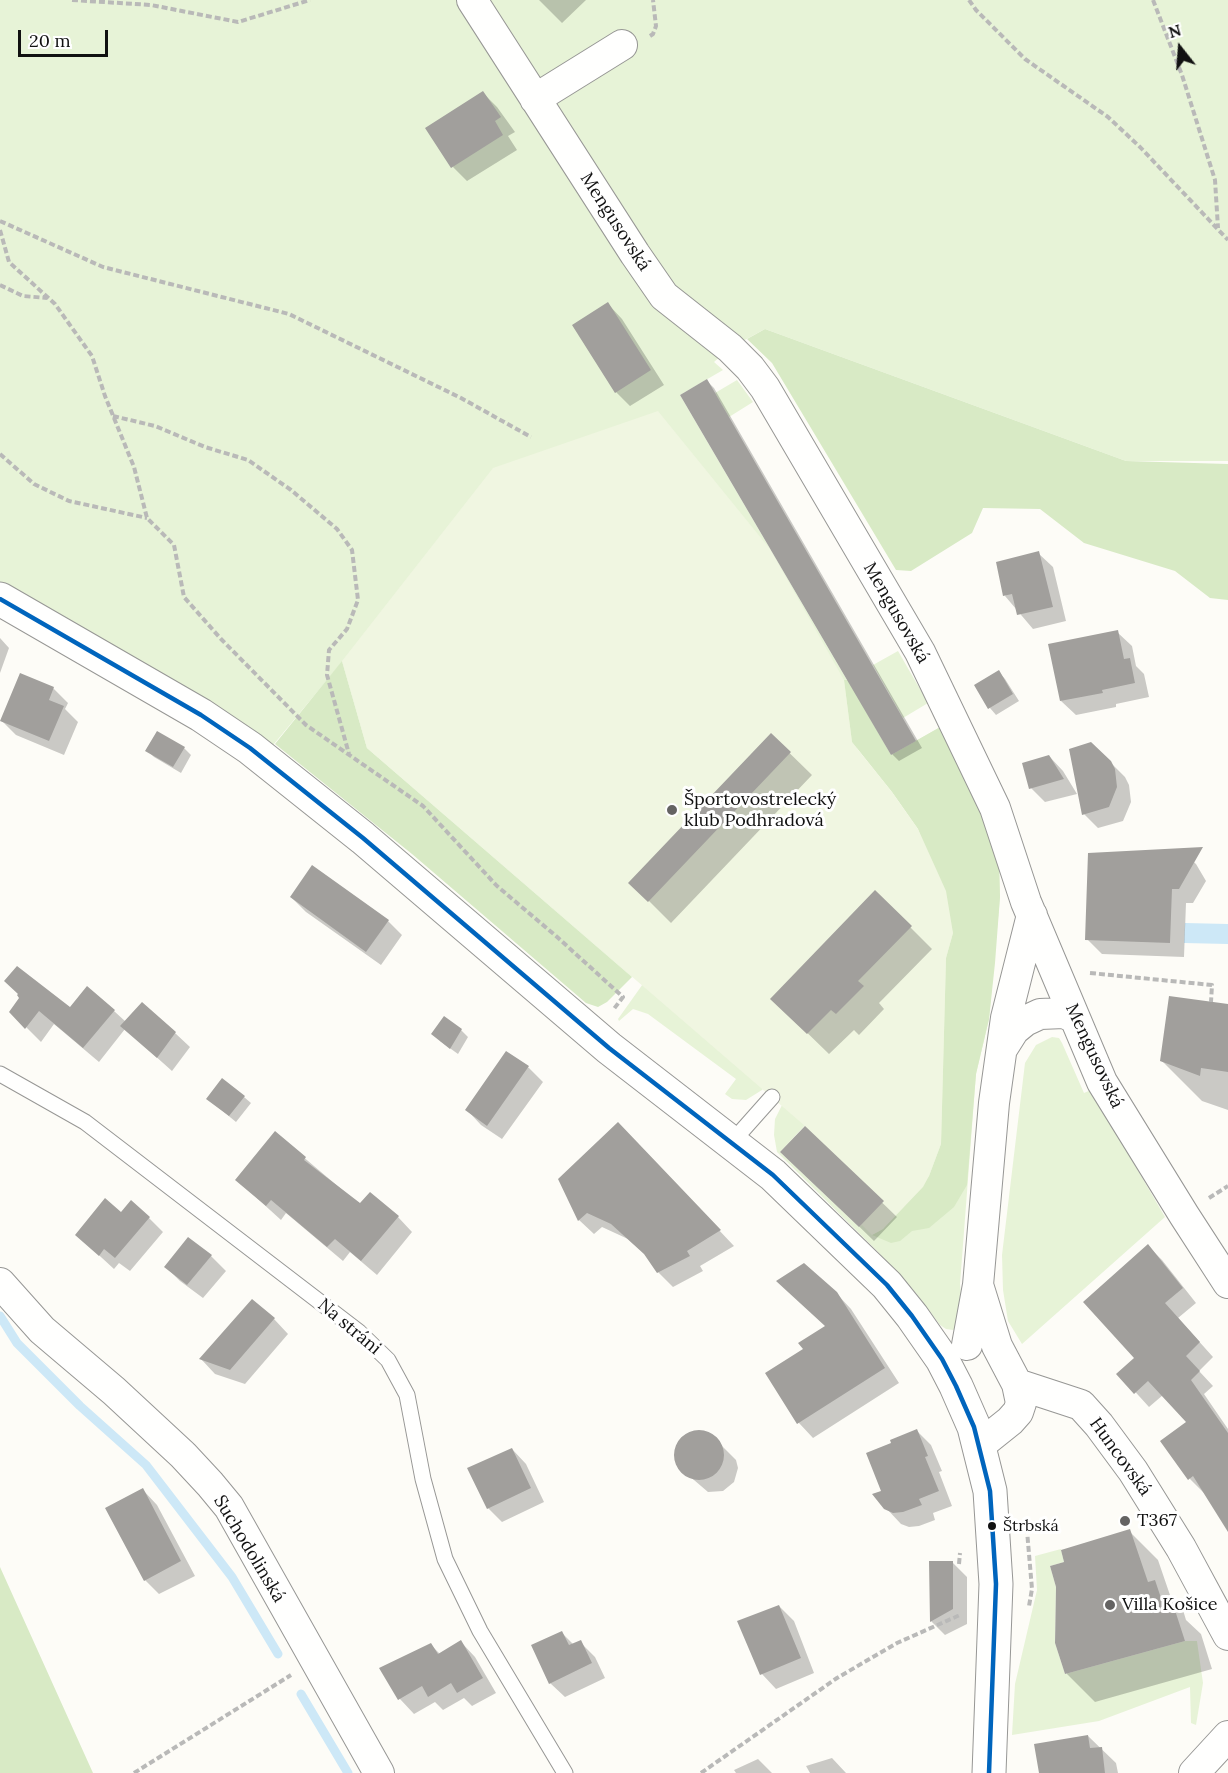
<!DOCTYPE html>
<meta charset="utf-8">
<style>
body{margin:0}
#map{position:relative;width:1228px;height:1773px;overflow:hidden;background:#fdfcf7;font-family:Lora,serif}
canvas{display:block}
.north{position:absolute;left:1150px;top:18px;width:60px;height:60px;-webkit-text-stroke:4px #fff;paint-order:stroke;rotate:343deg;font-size:16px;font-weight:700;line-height:24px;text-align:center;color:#111}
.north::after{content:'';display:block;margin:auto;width:21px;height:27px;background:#111;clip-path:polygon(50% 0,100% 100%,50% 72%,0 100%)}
.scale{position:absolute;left:18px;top:30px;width:90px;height:27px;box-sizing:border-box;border:3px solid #111;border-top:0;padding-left:8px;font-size:18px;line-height:21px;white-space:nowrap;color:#111;-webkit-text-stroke:4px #fff;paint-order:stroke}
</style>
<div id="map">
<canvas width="1228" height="1773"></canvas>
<div class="north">N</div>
<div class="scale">20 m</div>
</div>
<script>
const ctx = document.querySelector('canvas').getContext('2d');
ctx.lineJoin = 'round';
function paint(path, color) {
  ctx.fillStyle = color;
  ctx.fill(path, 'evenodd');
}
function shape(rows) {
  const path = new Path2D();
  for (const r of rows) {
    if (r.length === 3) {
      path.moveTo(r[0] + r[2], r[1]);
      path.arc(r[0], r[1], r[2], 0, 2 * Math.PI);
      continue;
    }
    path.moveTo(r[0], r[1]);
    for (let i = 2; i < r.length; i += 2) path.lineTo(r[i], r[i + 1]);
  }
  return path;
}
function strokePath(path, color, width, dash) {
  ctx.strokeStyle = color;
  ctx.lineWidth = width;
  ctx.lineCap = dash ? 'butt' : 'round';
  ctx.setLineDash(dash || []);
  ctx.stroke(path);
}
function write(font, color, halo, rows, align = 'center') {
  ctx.font = font + ' Lora,serif';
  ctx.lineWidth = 6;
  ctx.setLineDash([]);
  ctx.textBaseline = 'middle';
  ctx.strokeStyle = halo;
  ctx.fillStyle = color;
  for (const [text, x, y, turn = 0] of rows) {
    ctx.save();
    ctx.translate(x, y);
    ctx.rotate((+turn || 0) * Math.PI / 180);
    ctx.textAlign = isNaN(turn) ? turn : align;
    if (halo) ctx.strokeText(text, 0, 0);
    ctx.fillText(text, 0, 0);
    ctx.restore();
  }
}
paint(shape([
 [0,0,1228,0,1228,461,1126,461,765,329,730,348,714,362,723,370,680,395,891,755,942,726,985,811,999,862,1000,897,989,1019,976,1074,960,1284,963,1321,958,1327,953,1330,946,1329,940,1325,915,1292,878,1252,777,1152,774,1135,775,1119,782,1105,795,1099,804,1102,810,1114,809,1121,780,1152,859,1227,917,1167,832,1083,829,1071,831,1057,947,934,926,914,946,891,918,829,892,792,857,748,712,897,792,976,770,999,811,1038,799,1049,774,1027,772,1029,748,1007,635,896,628,903,654,928,649,958,632,977,367,748,342,662,264,756,201,715,0,599],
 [624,570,776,715,765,727,791,752,649,902,621,876,614,883,462,738],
 [737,380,753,402,729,417,715,393],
 [898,651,928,703,903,718,873,665],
 [645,981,792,1055,762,1090,746,1100,732,1099,725,1094,736,1079,648,1014,633,1009,619,1021,618,1019],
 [1052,1037,1059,1038,1062,1043,1084,1093,1091,1090,1165,1217,1022,1344,1008,1321,1003,1290,1002,1255,1025,1063,1036,1045],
 [1061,1549,1064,1562,1050,1566,1056,1587,1055,1643,1065,1674,1185,1641,1197,1641,1203,1683,1196,1725,1191,1723,1190,1687,1099,1721,1012,1735,1015,1684,1037,1590,1035,1556]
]), '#e7f3d7');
paint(shape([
 [765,329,1126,461,1228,464,1228,600,1210,598,1175,571,1084,543,1040,509,983,508,972,533,911,571,896,570,772,363,747,339],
 [342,661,367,748,632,977,607,1002,598,1007,586,1003,412,854,275,744],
 [844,680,848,680,891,755,942,726,985,811,999,862,1000,897,995,963,989,1019,976,1074,967,1185,954,1207,929,1228,912,1231,900,1241,891,1243,872,1235,883,1229,929,1176,941,1144,946,958,953,933,918,829,892,792,852,742],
 [0,1567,93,1773,0,1773]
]), '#d8eac5');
paint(shape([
 [658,411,770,549,844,680,852,742,892,792,918,829,946,891,953,933,946,958,941,1144,929,1176,923,1187,883,1229,872,1235,862,1225,859,1227,780,1152,805,1126,367,748,342,661,493,468]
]), '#f0f6e1');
paint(shape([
 [1185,923,1228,924,1228,944,1184,943]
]), '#cde8f7');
paint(shape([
 [539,0,586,0,562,23],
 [483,93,497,107,515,132,508,136,517,150,467,181,453,167],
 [608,304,622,319,664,385,630,406,616,392],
 [707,381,714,388,922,748,899,761,892,754],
 [1038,553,1053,567,1066,621,1033,629,1005,596],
 [1117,632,1132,646,1136,666,1144,674,1149,697,1116,704,1116,707,1076,715,1061,701],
 [0,638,9,648,0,673],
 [999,672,1005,679,1019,701,996,715,990,708],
 [53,688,68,703,65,709,78,722,64,755,16,735,1,720],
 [771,735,812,775,671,923,631,883],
 [184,748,191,755,181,773,154,757,147,750],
 [1049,756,1063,771,1077,794,1045,802,1031,788],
 [1110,762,1125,777,1129,785,1131,802,1123,821,1098,828,1084,814],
 [1181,850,1196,864,1206,881,1193,903,1186,903,1184,957,1102,954,1087,939],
 [875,892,932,949,879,1003,884,1009,859,1035,854,1030,829,1054,794,1020],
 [291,897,388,921,402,935,381,965,306,912],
 [1228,1006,1228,1110,1202,1101,1162,1061],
 [70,1009,114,1011,126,1022,175,1033,190,1047,172,1071,125,1029,99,1062,54,1024,41,1042,11,1012],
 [461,1030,468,1037,458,1054,440,1041],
 [507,1053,529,1068,543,1082,502,1139,481,1125,467,1110],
 [244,1097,251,1103,236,1122,208,1099],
 [805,1128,897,1217,874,1241,797,1166],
 [275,1133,360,1205,398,1217,412,1232,377,1275,350,1252,343,1261,286,1213,281,1220,237,1180],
 [632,1138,734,1246,700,1266,703,1271,673,1287,658,1272,648,1257,628,1239,602,1227,594,1234,579,1220,560,1180],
 [122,1214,149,1218,163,1232,130,1271,119,1263,114,1269,77,1235],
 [189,1239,211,1256,226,1271,203,1298,180,1281,166,1267],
 [1148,1246,1162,1260,1196,1303,1178,1318,1213,1357,1199,1371,1213,1386,1204,1394,1228,1429,1228,1530,1204,1493,1190,1479,1189,1422,1163,1395,1149,1407,1119,1374,1136,1359],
 [836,1293,851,1309,899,1383,813,1438,799,1423,767,1374,805,1350,826,1326],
 [274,1319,288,1334,245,1384,215,1374,201,1359],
 [917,1431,931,1445,942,1471,939,1472,952,1506,933,1513,935,1520,919,1526,909,1527,901,1524,886,1508,883,1492,893,1444],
 [695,1432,710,1434,736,1460,738,1468,734,1482,723,1491,708,1492,680,1468,676,1452,678,1445,689,1434],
 [512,1449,526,1464,544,1502,502,1522,488,1508],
 [143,1490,157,1505,195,1576,159,1594,145,1580],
 [1129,1531,1158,1560,1171,1598,1183,1610,1186,1620,1201,1634,1212,1669,1095,1702,1067,1674,1056,1643,1066,1563],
 [952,1562,967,1577,967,1624,945,1635,931,1621],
 [779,1606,794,1621,814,1673,776,1689,762,1674],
 [562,1633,574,1645,580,1642,595,1657,605,1678,565,1697,550,1683],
 [461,1642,475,1657,496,1693,472,1706,464,1698,443,1710,435,1702,414,1714,400,1699,381,1669,431,1645,440,1654],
 [1088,1736,1116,1763,1118,1773,1041,1773],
 [832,1758,846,1773,810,1773,806,1766],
 [758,1759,772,1773,736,1773,734,1770]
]), '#0003');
strokePath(shape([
 [0,1316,17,1343,80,1406,146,1465,232,1577,278,1654],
 [301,1694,348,1773]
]), '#cde8f7', 9);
paint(shape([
 [483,91,501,117,495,121,503,135,451,168,425,128],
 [608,302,651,370,615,393,572,325],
 [707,379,916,741,891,755,680,395],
 [1039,551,1053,607,1017,615,1012,594,1003,596,996,562],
 [1118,630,1124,659,1130,658,1135,683,1102,690,1103,693,1060,701,1048,644],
 [999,670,1013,694,988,709,974,685],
 [20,673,54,687,49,700,64,706,49,741,0,721],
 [157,731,185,747,173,767,145,751],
 [771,733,791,752,648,902,628,883],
 [1091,742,1111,761,1115,769,1117,787,1109,807,1082,815,1069,749],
 [1049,755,1064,779,1029,789,1022,763],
 [1203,847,1179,889,1172,889,1170,943,1085,940,1088,853],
 [312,865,389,920,366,952,290,897],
 [875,890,912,926,858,981,864,986,836,1014,831,1010,807,1034,770,999],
 [17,966,70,1007,87,986,115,1010,83,1048,39,1011,25,1029,9,1012,19,998,17,995,18,994,4,981],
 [1169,996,1228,1004,1228,1072,1201,1068,1200,1076,1160,1061],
 [142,1002,176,1032,157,1058,120,1026],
 [444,1016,462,1029,450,1049,431,1034],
 [506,1051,529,1066,487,1126,465,1110],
 [222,1078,245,1096,229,1116,206,1099],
 [618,1122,721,1230,687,1251,690,1256,657,1273,644,1254,611,1224,587,1213,578,1221,558,1179],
 [805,1126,884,1201,859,1227,780,1152],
 [275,1131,306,1157,304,1160,360,1203,370,1192,399,1216,361,1261,335,1239,327,1247,271,1200,266,1206,235,1180],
 [105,1198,121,1212,131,1200,150,1217,115,1258,104,1249,99,1256,75,1235],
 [188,1237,212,1255,187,1285,164,1267],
 [1148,1244,1183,1288,1165,1303,1200,1342,1186,1356,1200,1371,1191,1380,1228,1433,1228,1532,1193,1476,1188,1480,1160,1441,1186,1422,1148,1381,1134,1394,1116,1374,1134,1358,1083,1302],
 [804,1263,837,1292,885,1368,797,1424,765,1373,803,1349,798,1343,825,1326,776,1281],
 [252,1299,275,1318,230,1370,199,1359],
 [917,1429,928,1456,925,1457,939,1491,919,1499,922,1505,903,1512,893,1513,884,1509,872,1494,881,1491,866,1453,891,1443,890,1440],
 [699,1455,25],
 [512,1448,531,1488,487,1509,467,1468],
 [143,1488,181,1561,144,1581,105,1508],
 [1130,1529,1148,1582,1155,1580,1164,1607,1173,1604,1185,1641,1065,1674,1055,1643,1056,1587,1050,1566,1064,1562,1061,1550],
 [929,1561,953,1561,953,1609,930,1622],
 [779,1605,801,1658,760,1675,737,1621],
 [562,1631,569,1645,581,1640,592,1663,549,1684,531,1645],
 [461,1640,483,1678,457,1693,451,1683,428,1697,422,1686,398,1700,379,1668,431,1643,438,1654],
 [1088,1735,1090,1748,1102,1747,1105,1773,1039,1773,1034,1744]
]), '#a19f9c');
const service = shape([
 [0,1074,85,1122,359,1332,388,1360,407,1395,423,1479,445,1559,480,1631,565,1773],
 [732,1142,772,1097]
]);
const minor = shape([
 [472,0,635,254,664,296,730,348,750,368,765,388,920,652,995,808,1026,902,1102,1082,1184,1215,1228,1283],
 [535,99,622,45],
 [1002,1049,1014,1030,1025,1021,1040,1014,1064,1013,1075,1018],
 [0,1283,42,1330,114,1391,183,1455,210,1484,229,1507,379,1773],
 [979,1288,997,1346,1017,1384,1021,1403,1018,1412,1010,1421,980,1445],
 [967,1345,978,1285,994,1103,1006,1018,1032,915],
 [1017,1384,1081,1405,1099,1425,1133,1471,1181,1548,1228,1635],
 [1194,1773,1228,1736]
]);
const tertiary = shape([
 [0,599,201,715,250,748,363,838,609,1048,773,1175,887,1285,912,1316,942,1359,956,1386,974,1427,990,1491,996,1584,989,1773]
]);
strokePath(service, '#979795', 17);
strokePath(minor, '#979795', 32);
strokePath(tertiary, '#979795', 35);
strokePath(shape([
 [72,0,151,5,238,22,310,0],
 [969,0,976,10,1025,59,1108,117,1140,147,1228,240],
 [1153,0,1182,75,1215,180,1218,228],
 [650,36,653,34,656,26,653,0],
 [0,221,103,267,289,314,461,398,531,437],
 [0,230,9,262,55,304,92,356,105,396,134,467,147,518,174,545,184,597,221,639,306,725,423,806,497,886,556,936,623,997,613,1010],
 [0,285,23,296,47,298],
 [113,416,155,426,205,447,248,460,291,490,337,529,352,550,358,600,347,629,329,650,327,675,349,754],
 [0,454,34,484,69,501,147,518],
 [1090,973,1212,985,1211,1002],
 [1209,1198,1228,1186],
 [1026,1519,1032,1589,1029,1606],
 [959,1564,960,1553],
 [134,1773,291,1675],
 [701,1773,837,1678,897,1643,960,1615]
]), '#b9b9b8', 4, [6, 3]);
strokePath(service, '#fffffe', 15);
strokePath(minor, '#fffffe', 30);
strokePath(tertiary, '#fffffe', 33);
strokePath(shape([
 [0,599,201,715,250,748,363,838,609,1048,773,1175,887,1285,912,1316,942,1359,956,1386,974,1427,990,1491,996,1584,989,1773]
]), '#0065bd', 4.5);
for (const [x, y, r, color] of [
 [672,810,6,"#646362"],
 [1125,1521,6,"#646362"],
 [992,1526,5,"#111"],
 [1110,1605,6,"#646362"]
]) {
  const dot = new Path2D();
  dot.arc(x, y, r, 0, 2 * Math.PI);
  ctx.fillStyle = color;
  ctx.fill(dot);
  strokePath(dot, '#fff', 2);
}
write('16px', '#111', '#fff', [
 ["Štrbská",1003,1526]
], 'left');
write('18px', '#111', '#fff', [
 ["Mengusovská",615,222,57],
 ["Mengusovská",896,613,60],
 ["Mengusovská",1094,1056,65],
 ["Na stráni",349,1327,40],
 ["Huncovská",1120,1457,54],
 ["Suchodolinská",249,1549,59]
]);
write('18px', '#111', '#fff', [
 ["Športovostrelecký",684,800],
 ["klub Podhradová",684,821],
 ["T367",1137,1521],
 ["Villa Košice",1122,1605]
], 'left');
</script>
